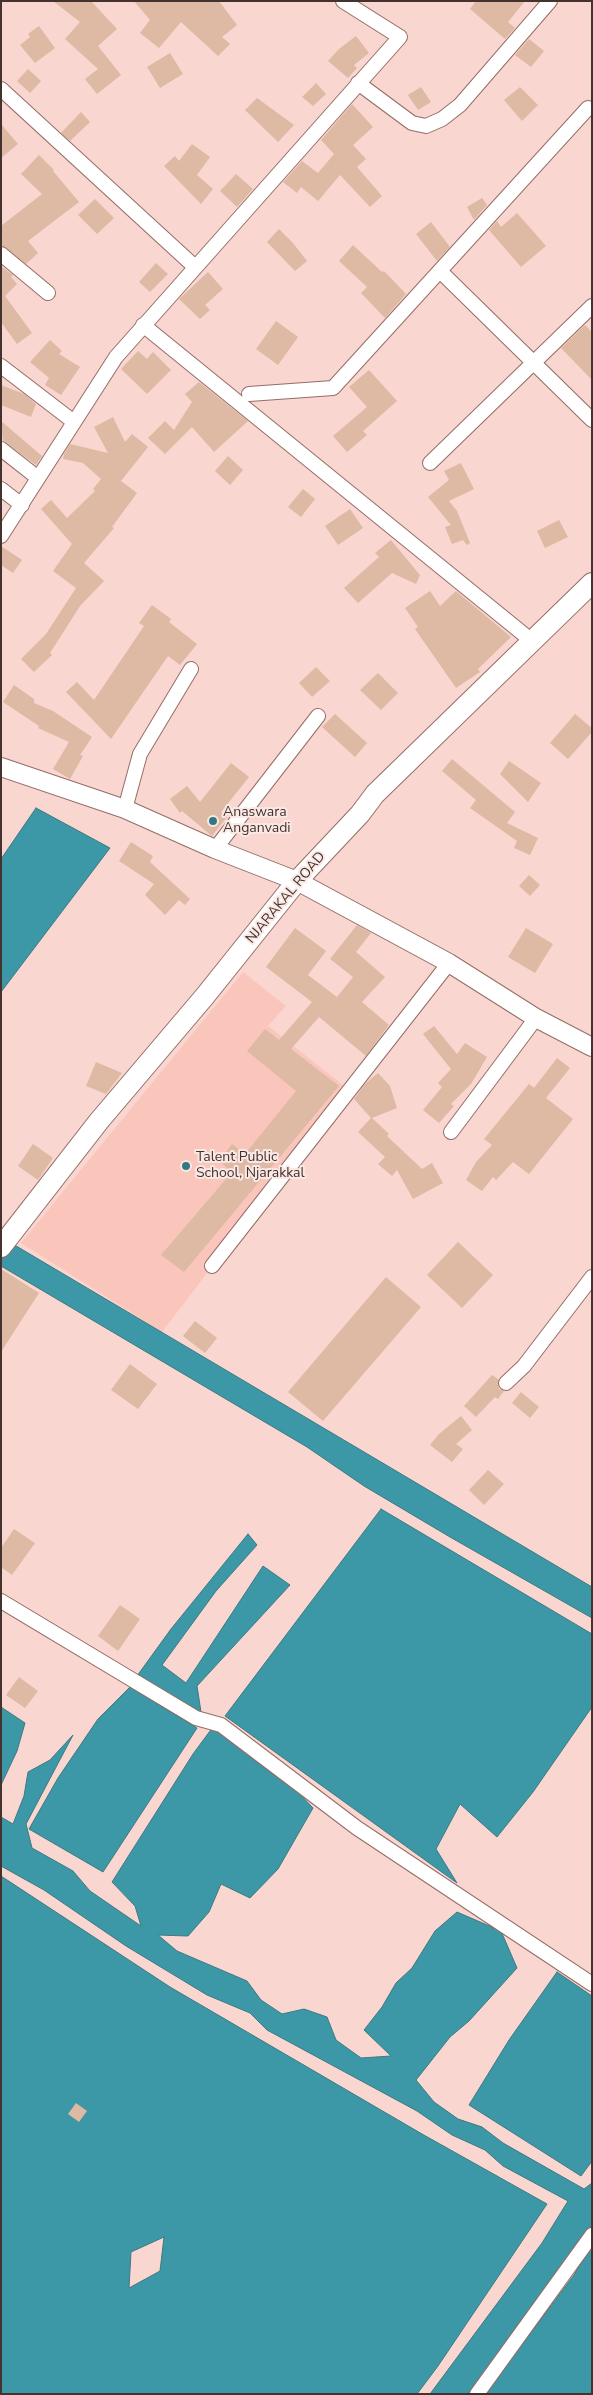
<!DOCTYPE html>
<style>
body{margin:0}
#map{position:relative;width:593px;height:2395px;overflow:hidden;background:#f9d6cf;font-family:"Nunito Sans",sans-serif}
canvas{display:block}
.frame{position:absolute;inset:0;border:2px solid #44322f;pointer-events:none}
</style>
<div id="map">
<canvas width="593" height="2395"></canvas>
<div class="frame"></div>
</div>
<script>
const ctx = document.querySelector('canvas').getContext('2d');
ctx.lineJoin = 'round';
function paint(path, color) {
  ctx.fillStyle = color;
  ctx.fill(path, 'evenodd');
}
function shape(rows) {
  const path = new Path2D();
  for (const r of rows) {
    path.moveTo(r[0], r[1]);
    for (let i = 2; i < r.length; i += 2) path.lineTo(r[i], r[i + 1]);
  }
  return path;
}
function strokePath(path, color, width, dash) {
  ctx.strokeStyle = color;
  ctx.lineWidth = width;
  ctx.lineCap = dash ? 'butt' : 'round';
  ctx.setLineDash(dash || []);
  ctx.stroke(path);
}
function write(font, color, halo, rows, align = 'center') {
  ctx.font = font + ' "Nunito Sans",sans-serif';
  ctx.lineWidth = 4;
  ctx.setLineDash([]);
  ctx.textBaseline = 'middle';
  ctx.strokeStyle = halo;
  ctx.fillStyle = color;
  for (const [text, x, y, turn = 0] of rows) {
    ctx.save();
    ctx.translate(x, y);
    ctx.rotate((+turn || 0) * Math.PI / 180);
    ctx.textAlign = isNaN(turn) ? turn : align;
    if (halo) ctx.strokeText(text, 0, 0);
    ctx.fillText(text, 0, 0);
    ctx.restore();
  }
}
paint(shape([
 [243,972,286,1006,268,1026,348,1089,162,1332,21,1243]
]), '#fac6bc');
const water = shape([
 [36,808,110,848,1,992,1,859,36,808],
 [1,1237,592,1587,592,1618,450,1537,364,1486,307,1447,1,1266,1,1237],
 [381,1509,592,1634,592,1707,533,1792,497,1837,460,1804,436,1849,457,1883,225,1716,381,1509],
 [248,1534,257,1545,216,1591,162,1665,186,1683,263,1566,290,1585,197,1686,201,1712,137,1676,171,1629,248,1534],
 [130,1687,197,1728,103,1872,29,1829,58,1778,98,1719,130,1687],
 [1,1707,25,1723,17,1751,1,1785,1,1707],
 [213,1727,258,1763,297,1791,313,1808,278,1869,250,1898,221,1884,209,1912,188,1936,158,1935,177,1951,247,1981,261,2000,282,2014,304,2009,327,2017,336,2040,361,2058,391,2056,364,2030,382,2007,396,1983,412,1968,435,1931,457,1912,501,1931,517,1968,469,2021,450,2037,416,2080,434,2102,458,2119,482,2127,503,2143,584,2189,592,2183,592,2226,551,2287,473,2394,430,2394,542,2243,568,2201,503,2166,485,2150,452,2135,417,2111,267,2030,250,2013,207,1995,126,1946,44,1890,1,1866,1,1817,13,1824,24,1796,28,1772,50,1760,73,1735,26,1824,32,1848,73,1871,90,1891,141,1926,135,1906,112,1882,193,1754,213,1727],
 [1,1876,170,1987,422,2134,547,2204,438,2366,417,2394,1,2394,1,1876],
 [164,2237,160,2271,129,2288,131,2252,164,2237],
 [557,1972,592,1996,592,2161,581,2176,469,2105,509,2040,557,1972],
 [592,2245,592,2394,485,2394,574,2275,592,2245]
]);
paint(water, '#3c97a6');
strokePath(water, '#3e7982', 1);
paint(shape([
 [53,1,91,1,117,29,98,46,121,75,97,94,85,79,98,69,65,39,80,22],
 [134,1,219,1,237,25,222,37,230,44,218,56,181,22,159,48,140,33,150,20],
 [476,1,525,1,508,22,515,28,505,39,470,9],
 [39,26,55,48,35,63,20,45,30,37,28,34],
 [356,36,369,53,354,65,357,68,348,78,328,61,339,49],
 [529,39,544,51,531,67,515,55],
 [170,53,183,74,160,88,147,67],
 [28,69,41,81,30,93,17,81],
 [316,83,326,94,313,106,302,97],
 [421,87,431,102,418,110,408,95],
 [520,87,538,105,522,121,504,100],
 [257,98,294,125,278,142,245,110],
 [352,104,373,127,353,145,366,159,357,167,382,196,370,207,340,175,318,201,301,187,297,193,283,182,302,161,318,173,334,154,321,140],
 [81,112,90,122,70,141,61,133],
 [1,124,18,144,1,158],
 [192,144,210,157,197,175,213,189,201,204,164,166,175,156,179,161],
 [39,155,54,170,53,171,79,202,28,241,38,253,26,264,1,245,1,226,42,194,21,174],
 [236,174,253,189,237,207,220,191],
 [482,198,487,205,474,220,467,207],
 [95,199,114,218,97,234,78,215],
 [517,213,546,246,521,267,489,230,497,221,501,227],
 [431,222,450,247,437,261,416,234],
 [279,229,293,243,307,261,295,271,267,242],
 [353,245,382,272,384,271,406,294,385,318,361,293,367,287,339,261],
 [156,263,168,274,150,292,139,282],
 [1,266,13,275,11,277,17,284,5,296,32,333,17,344,1,322],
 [208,272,223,289,205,305,210,310,200,319,179,299],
 [276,321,298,337,278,365,256,349],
 [585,325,592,332,592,380,561,348],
 [50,340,62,351,59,354,80,367,61,395,45,385,49,378,30,362],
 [138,351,147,359,153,352,171,370,147,394,121,369],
 [369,370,397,401,363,431,367,435,347,452,333,436,367,407,349,387],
 [199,382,248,421,214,452,192,427,165,454,148,438,165,421,174,430,192,402,185,394],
 [1,385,24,394,36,404,31,417,1,405],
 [113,417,125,442,132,434,148,447,121,481,137,493,112,527,114,528,84,563,104,581,80,606,50,653,52,655,34,672,21,659,46,634,76,588,53,571,72,544,41,509,51,500,67,518,95,491,93,489,101,479,83,463,63,459,64,454,70,444,108,453,94,427],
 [1,421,42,456,36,465,3,441],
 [228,456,243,470,230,485,215,471],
 [461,463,474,489,449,501,457,511,470,543,467,545,463,540,452,544,445,527,451,525,428,497,449,480,444,471],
 [303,489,315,499,301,517,288,507],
 [350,509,363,528,338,545,325,526],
 [559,520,568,537,545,548,537,531],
 [391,540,420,575,416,584,392,573,358,603,344,588,379,557,375,553],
 [1,546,22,560,13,573,1,565],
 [430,591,440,606,456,591,511,637,478,669,480,672,456,688,415,629,418,627,405,608],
 [152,605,171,619,169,622,197,644,180,665,168,656,111,739,66,692,77,682,94,700,144,626,139,623],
 [316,667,330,681,312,697,299,683],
 [378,673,398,693,381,710,360,690],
 [14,685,34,699,34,703,53,711,92,737,80,755,83,756,70,779,53,769,69,742,38,728,39,726,3,702],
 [335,714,367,743,355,757,322,727],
 [575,714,592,728,592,732,568,759,550,743],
 [452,759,515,812,507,823,538,838,530,855,514,848,517,841,470,808,476,800,442,771],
 [509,761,541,783,528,802,500,774],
 [231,763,249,777,221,812,227,817,212,836,182,811,180,813,170,799,187,786,200,802],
 [131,842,153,856,150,862,190,899,185,905,179,900,165,915,145,895,154,884,119,861],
 [529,875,540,885,530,896,519,886],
 [357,925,371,933,356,952,385,977,362,1002,389,1025,366,1056,319,1017,291,1049,339,1086,184,1272,161,1255,232,1172,219,1161,232,1144,245,1154,296,1091,247,1051,265,1029,279,1040,312,1002,266,967,295,928,326,951,308,975,337,997,353,977,330,959],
 [526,928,553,944,535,973,508,957],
 [434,1026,457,1054,465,1043,487,1057,471,1084,451,1104,454,1106,439,1123,423,1110,442,1087,438,1083,451,1069,423,1034],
 [557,1058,570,1068,546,1098,573,1119,529,1174,513,1162,496,1180,493,1177,482,1191,466,1180,476,1162,492,1145,484,1139,529,1084,534,1088],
 [96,1062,122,1073,106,1094,86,1086],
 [378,1073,390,1086,397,1108,372,1118,389,1134,387,1136,422,1169,432,1163,443,1183,413,1199,397,1170,392,1176,378,1164,385,1157,358,1132,371,1118,354,1099,365,1084],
 [33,1144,53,1158,38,1180,18,1166],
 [458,1242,493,1275,462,1308,427,1275],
 [1,1269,39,1293,1,1352],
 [386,1277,421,1307,323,1421,288,1392],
 [195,1321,217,1338,205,1353,183,1336],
 [130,1364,157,1384,138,1409,111,1390],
 [492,1375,498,1379,499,1389,504,1391,498,1399,495,1397,476,1417,464,1406],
 [521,1392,539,1407,530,1418,512,1403],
 [461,1416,472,1430,456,1444,463,1449,452,1462,430,1445,439,1434],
 [488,1470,504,1484,484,1505,469,1490],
 [14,1529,35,1543,12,1575,1,1567,1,1548],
 [120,1605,140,1619,118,1651,98,1636],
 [19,1677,38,1691,25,1708,6,1695],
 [76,2103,87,2111,79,2122,68,2114]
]), '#deb9a4');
const minor = shape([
 [358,83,412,123,426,126,442,119,460,105,550,1],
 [1,89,195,267],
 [1,254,48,293],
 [440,271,592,420],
 [143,325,532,641],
 [1,366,74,422],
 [249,394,333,388,588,108],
 [1,449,38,478],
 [430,463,592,306],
 [1,489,22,505],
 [1,536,116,357,400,37,343,1],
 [125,809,140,754,191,669],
 [215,849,318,716],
 [451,1132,536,1018],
 [212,1266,449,963],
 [506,1383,524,1366,592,1277],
 [1,1601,196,1718,221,1725,357,1828,592,1984],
 [477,2394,592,2235]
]);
const tertiary = shape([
 [1,767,125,809,215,849,297,881,449,963,536,1018,592,1047]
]);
const secondary = shape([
 [1,1247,99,1121,205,996,297,881,360,814,375,794,592,583]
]);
strokePath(minor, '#946d66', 16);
strokePath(tertiary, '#946d66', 20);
strokePath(secondary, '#946d66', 22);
strokePath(minor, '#fff', 14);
strokePath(tertiary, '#fff', 18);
strokePath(secondary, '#fff', 20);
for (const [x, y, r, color] of [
 [213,821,5,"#337985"],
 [186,1166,5,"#337985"]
]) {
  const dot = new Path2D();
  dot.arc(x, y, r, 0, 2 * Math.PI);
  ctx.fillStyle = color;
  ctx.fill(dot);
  strokePath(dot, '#fae8e4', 2);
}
write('14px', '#44322f', '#fae8e4', [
 ["Anaswara",223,813],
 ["Anganvadi",223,829],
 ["Talent Public",196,1158],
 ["School, Njarakkal",196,1174]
], 'left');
write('14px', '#44322f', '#fae8e4', [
 ["NJARAKAL ROAD",286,898,-50]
]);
</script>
